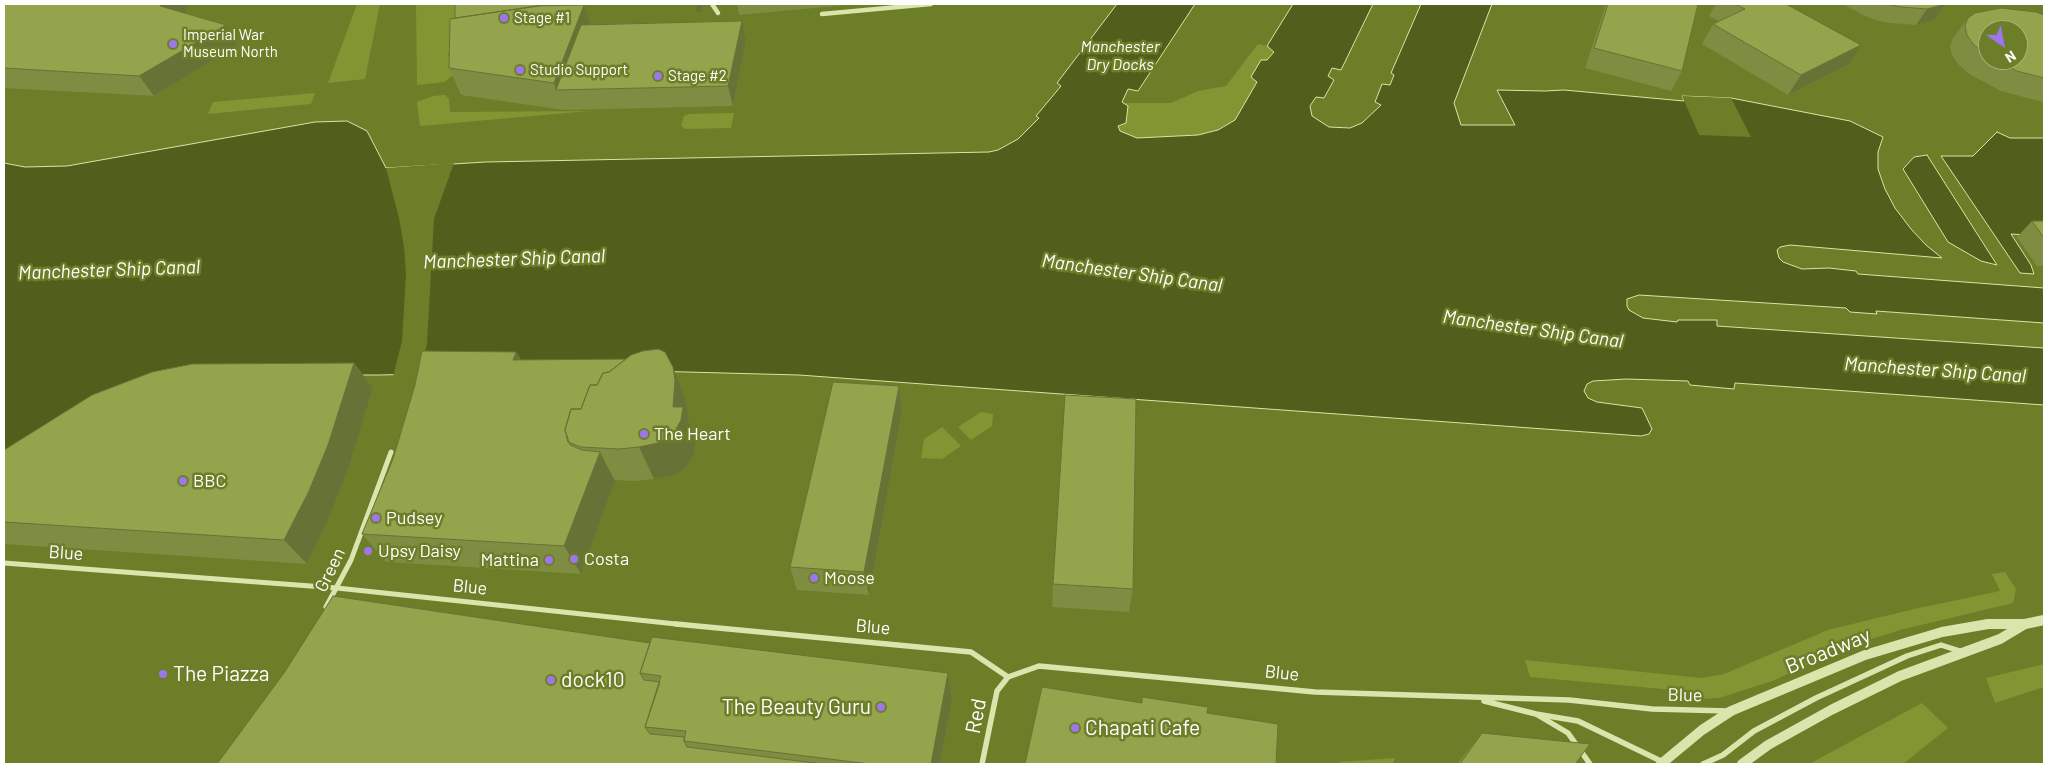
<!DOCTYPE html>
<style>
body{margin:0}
#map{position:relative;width:2048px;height:768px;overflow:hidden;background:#6c7e28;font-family:Barlow,sans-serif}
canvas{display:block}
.frame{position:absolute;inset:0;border:5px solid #fff;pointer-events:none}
.north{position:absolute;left:1978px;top:20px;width:50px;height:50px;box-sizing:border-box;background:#6c7e28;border:1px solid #a7b27e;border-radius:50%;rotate:147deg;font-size:14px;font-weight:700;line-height:20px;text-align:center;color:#fff}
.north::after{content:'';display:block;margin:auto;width:18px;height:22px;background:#9f75ec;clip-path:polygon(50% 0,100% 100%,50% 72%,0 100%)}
</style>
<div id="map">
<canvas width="2048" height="768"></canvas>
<div class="frame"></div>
<div class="north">N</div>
</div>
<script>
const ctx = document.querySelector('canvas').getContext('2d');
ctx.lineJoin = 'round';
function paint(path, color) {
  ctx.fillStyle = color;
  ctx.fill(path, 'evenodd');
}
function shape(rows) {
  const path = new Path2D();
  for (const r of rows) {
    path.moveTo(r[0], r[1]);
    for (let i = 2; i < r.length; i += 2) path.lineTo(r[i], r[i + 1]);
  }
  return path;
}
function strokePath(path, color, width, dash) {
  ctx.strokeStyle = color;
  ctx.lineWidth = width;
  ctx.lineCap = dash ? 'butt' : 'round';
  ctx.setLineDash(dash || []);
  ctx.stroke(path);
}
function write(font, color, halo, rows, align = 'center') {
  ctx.font = font + ' Barlow,sans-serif';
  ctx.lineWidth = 5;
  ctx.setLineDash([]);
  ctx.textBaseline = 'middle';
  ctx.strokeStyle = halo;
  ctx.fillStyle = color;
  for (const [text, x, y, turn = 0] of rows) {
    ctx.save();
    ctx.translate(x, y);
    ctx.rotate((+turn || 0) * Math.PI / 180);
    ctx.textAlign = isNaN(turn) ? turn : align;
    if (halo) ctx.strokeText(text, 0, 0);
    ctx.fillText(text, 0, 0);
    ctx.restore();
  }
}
paint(shape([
 [357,4,380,4,365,79,328,83],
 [416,4,456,4,456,29,448,55,453,62,452,76,444,82,417,85],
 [1258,44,1267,46,1274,51,1267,60,1261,60,1251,77,1257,82,1235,120,1218,130,1198,135,1137,139,1120,131,1118,126,1122,125,1122,103,1171,103,1198,91,1226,86],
 [315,93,311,104,208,114,213,102],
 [445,95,449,99,450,112,589,111,420,126,417,102,433,96],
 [734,113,731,128,685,129,681,125,684,116,689,114],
 [981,412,993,414,992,426,971,440,958,427],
 [942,427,961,446,942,459,921,458,924,439],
 [2005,572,2016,589,2013,603,1900,630,1859,643,1772,681,1719,698,1678,700,1674,690,1530,677,1525,660,1702,678,1724,674,1828,630,1914,609,2000,591,1992,574],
 [2044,664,2044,687,1995,703,1986,678],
 [1922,703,1948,728,1903,764,1809,764],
 [1395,758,1393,764,1338,764,1339,762]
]), '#829533');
const water = shape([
 [1117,4,1195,4,1138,91,1128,89,1122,102,1128,106,1126,123,1118,126,1120,131,1137,138,1198,135,1218,130,1235,120,1257,82,1251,77,1261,60,1267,60,1274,52,1267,46,1293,4,1373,4,1341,70,1332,68,1328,76,1334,80,1324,98,1316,97,1310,106,1312,116,1329,127,1350,128,1362,123,1381,105,1375,102,1382,84,1390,85,1394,75,1391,73,1421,4,1492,4,1454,103,1461,125,1515,125,1497,90,1545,91,1564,90,1684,101,1682,96,1731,98,1850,121,1883,137,1878,152,1878,169,1885,189,1895,208,1911,229,1926,245,1942,258,1790,245,1780,247,1777,250,1779,258,1783,262,1802,269,1829,268,1856,271,1858,274,2044,288,2044,323,1876,311,1877,314,1850,312,1846,308,1639,295,1627,299,1627,306,1629,310,1643,318,1677,322,1678,320,1717,320,1717,326,2044,348,2044,405,1735,383,1734,389,1690,385,1688,381,1626,379,1593,381,1587,384,1584,391,1588,398,1597,402,1642,408,1652,429,1649,434,1641,436,799,375,611,370,379,375,272,375,4,487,4,163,25,167,67,166,315,122,347,121,367,131,386,168,486,162,989,152,998,150,1018,139,1039,118,1036,116,1061,86,1057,83,1117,4],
 [1997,132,2010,138,2044,138,2044,236,2011,234,2031,265,2034,274,2020,273,1941,156,1973,156,1997,132],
 [1927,155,1997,265,1981,261,1948,242,1903,169,1914,157,1927,155]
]);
paint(water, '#505f1c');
strokePath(water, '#d9e5a3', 1);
paint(shape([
 [1682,96,1731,98,1751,137,1699,135],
 [454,163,434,219,427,344,419,377,393,377,402,341,406,274,404,247,399,218,386,168]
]), '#6c7e28');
strokePath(shape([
 [4,563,337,588,676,624],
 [326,607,351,560,391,452]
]), '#dae5ae', 5);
strokePath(shape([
 [712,4,718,13],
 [822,14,931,4]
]), '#dae5ae', 4.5);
strokePath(shape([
 [676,624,971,652,1008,677],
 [1008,677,1039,666,1315,692,1569,700,1652,709,1729,711],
 [1484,701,1536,714,1568,733,1590,764],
 [1536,714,1578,721,1665,763],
 [982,764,997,691,1008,677],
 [1703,764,1723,755,1754,731,1816,698,1907,656,1941,645,1963,652]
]), '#dae5ae', 5.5);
strokePath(shape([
 [1661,764,1702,730,1731,711,1865,655,1942,632,1988,624,2025,624,2044,620],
 [1742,764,1768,745,1831,710,1900,676,2000,639,2025,624]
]), '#dae5ae', 10);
paint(shape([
 [4,4,190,4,185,13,226,25,238,45,154,96,4,88],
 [737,4,858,4,739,15],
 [1606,4,1698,4,1682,71,1671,91,1585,68],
 [1716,4,1786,4,1848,65,1788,95,1702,44,1713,24,1719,21,1709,16],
 [1843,4,1946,4,1934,20,1916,25,1890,23,1876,20,1863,15],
 [544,6,591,24,742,21,746,41,733,106,564,110,461,95,449,68],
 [2044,15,2044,102,2039,101,2001,91,1969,74,1958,64,1952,55,1950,46,1953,38,1968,18],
 [1988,30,2018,60,1988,60],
 [2032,221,2044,221,2044,266,2037,266,2017,237],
 [516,352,521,360,686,401,688,414,688,419,696,440,694,453,689,464,682,471,672,476,654,479,634,481,615,480,615,481,581,574,386,562,362,534,393,459],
 [354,363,373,388,348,470,330,515,307,564,4,544,4,450],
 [899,386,902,411,869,595,797,590,790,567],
 [1053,584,1133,589,1129,612,1052,607],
 [650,643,948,673,952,701,940,764,217,764,284,673],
 [1482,733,1575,764,1457,764]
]), '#7e8d42');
paint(shape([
 [163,4,190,4,183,17,160,6],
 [539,4,544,4,546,33],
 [1946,4,1934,20,1916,25,1927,9],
 [584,5,593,32,556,90,554,83],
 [702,5,703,11,696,12,695,6],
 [742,21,746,41,733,106,728,86],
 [226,25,238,45,154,96,139,76],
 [1861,45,1848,65,1788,95,1801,75],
 [516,352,533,382,513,360],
 [354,363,373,388,348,470,330,515,307,564,284,540],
 [673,367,686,401,688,414,688,419,696,440,694,453,689,464,682,471,672,476,654,479,639,447,673,407],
 [899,386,902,411,869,595,864,572],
 [600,452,615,481,581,574,564,546],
 [948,673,952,701,940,764,931,764]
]), '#677336');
const building = shape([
 [4,4,163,4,160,6,226,25,139,76,4,68,4,4],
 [455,4,539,4,539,6,455,18,455,4],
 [694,4,701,4,702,5,695,6,694,4],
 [1608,4,1698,4,1682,71,1594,48,1608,4],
 [1735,4,1786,4,1861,45,1801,75,1713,24,1745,9,1735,4],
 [1886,4,1946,4,1927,9,1901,7,1886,4],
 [584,5,554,83,449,68,450,19,536,6,584,5],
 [2001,8,2036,12,2044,15,2044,78,2017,71,1996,60,2018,60,2018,30,1988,30,1988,56,1985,54,1973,44,1967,35,1965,26,1968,18,1975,13,2001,8],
 [742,21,728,86,556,90,581,25,742,21],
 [2032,221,2044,221,2044,238,2032,221],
 [658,349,665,352,673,367,675,380,673,407,683,407,681,420,675,431,668,438,658,443,639,447,619,449,581,447,568,442,565,430,571,409,581,409,590,385,597,385,603,373,609,372,631,355,643,351,658,349],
 [422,351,516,352,513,360,626,359,609,372,603,373,597,385,590,385,581,409,571,409,565,430,570,445,582,450,600,452,564,546,362,534,393,459,415,385,422,351],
 [354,363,328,445,309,491,284,540,4,522,4,450,92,395,152,372,192,364,354,363],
 [833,382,899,386,864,572,790,567,833,382],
 [1065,395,1136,399,1133,589,1053,584,1065,395],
 [333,596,650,643,640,673,644,680,660,682,645,727,650,734,684,737,684,741,687,747,823,764,217,764,284,673,333,596],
 [652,637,948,673,931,764,870,764,684,741,686,731,645,727,661,676,640,673,652,637],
 [1042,687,1142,703,1142,697,1208,707,1207,713,1278,724,1276,764,1025,764,1042,687],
 [1482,733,1590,744,1575,764,1460,764,1482,733]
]);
paint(building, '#93a44d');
strokePath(building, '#677336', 1);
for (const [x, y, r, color] of [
 [504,18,5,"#9f75ec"],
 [173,44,5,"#9f75ec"],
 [520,70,5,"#9f75ec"],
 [658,76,5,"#9f75ec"],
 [644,434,5,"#9f75ec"],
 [183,481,5,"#9f75ec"],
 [376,518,5,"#9f75ec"],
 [368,551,5,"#9f75ec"],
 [574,559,5,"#9f75ec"],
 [549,560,5,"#9f75ec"],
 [814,578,5,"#9f75ec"],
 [163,674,5,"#9f75ec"],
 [551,680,5,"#9f75ec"],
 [881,707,5,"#9f75ec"],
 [1075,728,5,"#9f75ec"]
]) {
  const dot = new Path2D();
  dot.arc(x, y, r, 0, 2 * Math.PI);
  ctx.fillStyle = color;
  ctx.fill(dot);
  strokePath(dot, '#6c7e28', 2);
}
write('15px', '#fff', '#6c7e28', [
 ["Stage #1",514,18],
 ["Imperial War",183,35],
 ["Museum North",183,52],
 ["Studio Support",530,70],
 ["Stage #2",668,76]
], 'left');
write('italic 16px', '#fff', '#6c7e28', [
 ["Manchester",1120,47],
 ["Dry Docks",1120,65]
]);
write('18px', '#fff', '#6c7e28', [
 ["The Heart",654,434],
 ["BBC",193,481],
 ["Pudsey",386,518],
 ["Upsy Daisy",378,551],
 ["Costa",584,559],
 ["Mattina",539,560,"right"],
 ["Moose",824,578]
], 'left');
write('18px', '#fff', '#6c7e28', [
 ["Blue",66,553,4],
 ["Green",330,570,-64],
 ["Blue",470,587,6],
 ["Blue",873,627,5],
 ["Blue",1282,673,6],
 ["Blue",1685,695,1]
]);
write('italic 19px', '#fff', '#6c7e28', [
 ["Manchester Ship Canal",514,259,-2],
 ["Manchester Ship Canal",109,270,-2],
 ["Manchester Ship Canal",1132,273,8],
 ["Manchester Ship Canal",1533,329,8],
 ["Manchester Ship Canal",1935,370,4]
]);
write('21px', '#fff', '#6c7e28', [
 ["Broadway",1828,651,-22],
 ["Red",976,716,-79]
]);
write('21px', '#fff', '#6c7e28', [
 ["The Piazza",173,674],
 ["dock10",561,680],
 ["The Beauty Guru",871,707,"right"],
 ["Chapati Cafe",1085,728]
], 'left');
</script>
